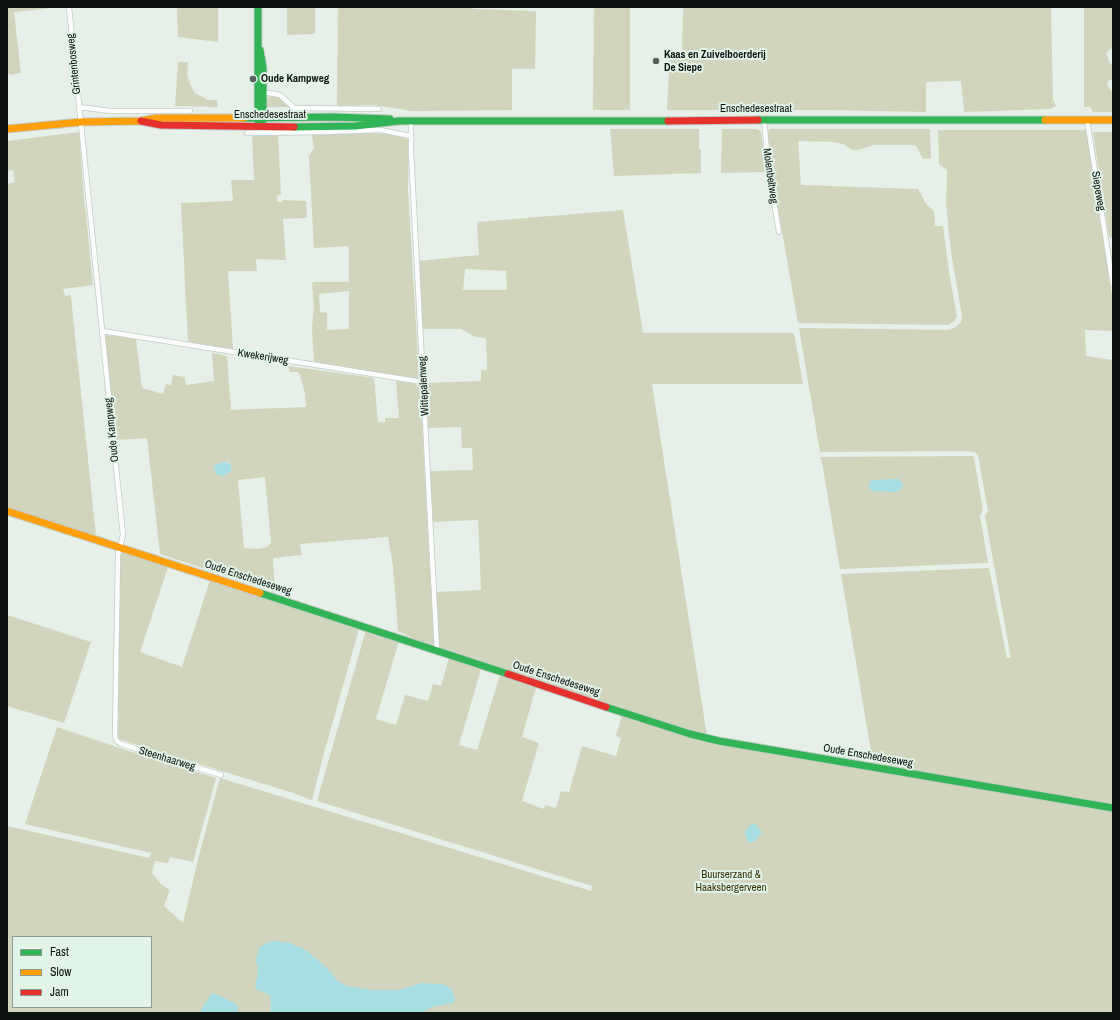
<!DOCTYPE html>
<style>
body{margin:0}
#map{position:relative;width:1120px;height:1020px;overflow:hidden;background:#e6f0e9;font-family:"Archivo Narrow",sans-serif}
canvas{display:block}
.frame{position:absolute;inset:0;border:8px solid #0c120e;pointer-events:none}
.legend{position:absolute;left:12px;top:936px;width:140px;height:72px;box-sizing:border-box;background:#e2f4e8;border:1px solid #8c9a91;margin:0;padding:5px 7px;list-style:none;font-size:12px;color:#0c120e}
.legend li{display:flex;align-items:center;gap:8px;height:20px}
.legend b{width:20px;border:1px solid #8c9a91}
</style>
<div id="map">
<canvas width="1120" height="1020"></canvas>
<div class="frame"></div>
<ul class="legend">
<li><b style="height:5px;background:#30b455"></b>Fast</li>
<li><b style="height:5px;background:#ff9f0a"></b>Slow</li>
<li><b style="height:5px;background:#e5322d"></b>Jam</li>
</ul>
</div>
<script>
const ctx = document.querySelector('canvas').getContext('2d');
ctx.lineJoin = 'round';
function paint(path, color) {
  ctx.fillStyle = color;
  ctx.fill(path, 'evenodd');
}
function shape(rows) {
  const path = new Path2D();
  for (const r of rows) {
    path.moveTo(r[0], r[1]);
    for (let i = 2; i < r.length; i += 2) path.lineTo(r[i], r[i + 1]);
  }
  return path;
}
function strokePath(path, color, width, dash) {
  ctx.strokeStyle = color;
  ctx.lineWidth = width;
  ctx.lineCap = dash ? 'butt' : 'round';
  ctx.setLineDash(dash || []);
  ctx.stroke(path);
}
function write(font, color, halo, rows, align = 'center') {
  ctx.font = font + ' "Archivo Narrow",sans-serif';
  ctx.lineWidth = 4;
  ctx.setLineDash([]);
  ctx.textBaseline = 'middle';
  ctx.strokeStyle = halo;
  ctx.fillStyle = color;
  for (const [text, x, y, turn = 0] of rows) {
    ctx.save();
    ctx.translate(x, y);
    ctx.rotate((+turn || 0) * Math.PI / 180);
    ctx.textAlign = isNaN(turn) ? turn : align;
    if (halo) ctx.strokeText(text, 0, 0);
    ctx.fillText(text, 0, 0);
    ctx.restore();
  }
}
paint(shape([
 [7,7,63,7,14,12,21,73,9,75,7,67],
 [177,7,218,7,218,42,178,37],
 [287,7,315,7,315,34,287,35],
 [338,7,472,7,473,9,536,11,535,69,512,69,512,110,412,111,373,105,337,106],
 [594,7,630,7,630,110,593,110],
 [683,7,1051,7,1053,100,1056,106,1050,109,964,112,961,81,926,82,926,112,829,110,667,110,670,52,682,52],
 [1084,7,1113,7,1113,51,1112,48,1106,53,1110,63,1113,65,1113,80,1109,80,1107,84,1113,94,1113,112,1093,112,1090,107,1084,107],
 [178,62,188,62,187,75,190,84,195,93,208,100,217,100,218,107,175,106],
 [276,96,281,98,290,107,267,107,266,102,269,97],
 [610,129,699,129,699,149,701,150,701,173,614,176],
 [722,129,756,129,761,131,766,172,721,173],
 [769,129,930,129,931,158,923,159,916,146,914,145,874,145,858,150,852,150,843,144,835,142,798,141,801,185,918,189,926,204,934,211,935,226,943,226,950,279,957,316,955,321,948,325,798,323,773,180,768,133],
 [938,130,1087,130,1113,302,1113,331,1085,330,1086,356,1113,360,1113,805,873,763,841,574,989,568,1007,658,1011,658,985,516,988,511,978,455,974,452,965,451,820,452,799,328,948,330,954,328,961,322,962,316,952,258,949,235,946,203,947,173,947,170,939,164],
 [79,132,83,186,93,285,63,289,65,296,70,295,71,297,96,536,7,507,7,184,15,182,13,170,7,171,7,141],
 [1093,132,1113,132,1113,238,1109,237],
 [371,133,394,135,409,140,408,189,419,376,418,378,413,379,314,362,312,328,314,307,312,282,349,282,349,250,348,246,314,248,309,156,314,148,312,135],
 [349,291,349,329,327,330,327,313,320,312,319,294],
 [252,136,278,136,281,194,277,196,277,202,282,202,283,200,306,201,307,218,283,219,286,260,256,259,257,271,228,271,233,349,188,342,181,203,233,201,231,180,254,180],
 [623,210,643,333,794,333,803,384,652,384,707,736,441,650,438,644,436,592,481,590,478,520,433,522,430,471,473,470,472,448,462,448,461,427,428,428,425,383,481,381,481,370,487,370,486,338,475,337,461,329,422,329,418,261,479,255,477,222],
 [465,269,506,271,507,290,463,290],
 [105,335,136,339,142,388,163,394,166,384,171,385,173,375,185,377,186,385,214,381,212,353,227,356,231,410,306,407,305,393,300,375,298,372,290,372,288,366,374,378,378,422,385,422,385,418,399,418,396,381,416,384,420,388,434,646,414,639,398,631,393,566,388,537,300,544,302,555,273,558,275,592,160,554,147,438,116,440,104,339],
 [224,462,229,462,232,469,215,472,214,466],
 [265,477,271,543,267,547,258,549,244,548,238,480],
 [972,456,974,458,983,510,980,516,988,563,840,569,821,457],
 [121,551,168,567,140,652,182,667,210,580,359,629,324,753,312,800,293,793,118,739,120,552],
 [7,615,91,642,64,723,7,706],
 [366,630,399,641,376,719,396,725,405,695,428,701,433,684,441,686,449,658,481,669,459,745,477,750,500,675,536,687,522,737,539,743,522,801,544,809,545,805,556,808,561,791,569,792,582,746,616,756,621,738,616,736,622,715,839,765,1113,812,1113,1013,7,1013,7,826,149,858,151,853,25,824,57,727,123,749,216,778,193,862,170,857,168,863,155,861,152,873,161,884,170,890,164,906,183,923,199,855,220,778,591,891,592,886,317,801],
 [13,937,151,937,151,1007,13,1007]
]), '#d1d5bd');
paint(shape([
 [227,462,231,465,231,471,224,476,218,475,215,472,214,466,219,463],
 [891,479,898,479,902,482,903,486,900,490,897,492,873,491,869,488,869,482,872,480],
 [754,823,762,832,755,841,749,843,747,841,745,832,749,826],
 [275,941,290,943,306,950,327,968,337,980,346,986,373,990,399,990,422,983,441,984,447,986,452,990,455,999,453,1003,431,1007,422,1013,267,1013,271,1010,270,995,256,989,255,984,257,978,258,968,256,961,259,948,266,943],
 [214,993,236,1004,238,1007,236,1013,200,1013,202,1008,207,1001,210,995]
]), '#a7dee4');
const street = shape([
 [69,7,123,535,118,555,115,737,117,741,121,744,221,775],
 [262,92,280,95,294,108,379,109],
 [79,107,110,111,190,111],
 [764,120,769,172,779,232],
 [1087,120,1113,285],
 [411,121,411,152,437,651],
 [247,133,324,132,381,130,410,136],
 [102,331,423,382]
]);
const fast = shape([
 [258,7,258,121],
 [260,50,263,68,263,121],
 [244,118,333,117,390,119],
 [758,120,1045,120],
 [294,127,355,126,399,121,668,121],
 [260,593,508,674],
 [606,707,690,734,719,741,1113,808]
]);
const slow = shape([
 [1045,120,1113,120],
 [7,129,81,122,141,121,157,118,244,118],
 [7,511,260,593]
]);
const jam = shape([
 [141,121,161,125,294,127],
 [668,121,758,120],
 [508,674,606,707]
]);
strokePath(street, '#c4cbc7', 6);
strokePath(fast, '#c4cbc7', 9);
strokePath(slow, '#c4cbc7', 9);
strokePath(jam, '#c4cbc7', 9);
strokePath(street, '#fbfdfc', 4.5);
strokePath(fast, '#30b455', 7);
strokePath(slow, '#ff9f0a', 7);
strokePath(jam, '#e5322d', 7);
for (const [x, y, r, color] of [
 [656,61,4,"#58605b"],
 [253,79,4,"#58605b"]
]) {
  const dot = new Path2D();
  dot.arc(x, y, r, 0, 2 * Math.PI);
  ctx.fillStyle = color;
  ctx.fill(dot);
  strokePath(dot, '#e2f4e8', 1.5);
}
write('bold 11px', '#0c120e', '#e2f4e8', [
 ["Kaas en Zuivelboerderij",664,55],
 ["De Siepe",664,68],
 ["Oude Kampweg",261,79]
], 'left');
write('11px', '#0c120e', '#e2f4e8', [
 ["Grintenbosweg",74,64,-96],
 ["Enschedesestraat",756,109],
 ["Enschedesestraat",270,115],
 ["Molenbeltweg",770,176,82],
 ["Siepeweg",1098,191,81],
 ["Kwekerijweg",263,357,9],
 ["Wittepalenweg",424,386,-93],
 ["Oude Kampweg",112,430,-96],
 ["Oude Enschedeseweg",248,578,18],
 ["Oude Enschedeseweg",556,679,18],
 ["Oude Enschedeseweg",868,756,10],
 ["Steenhaarweg",167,759,17]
]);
write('11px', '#363405', '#e2f4e8', [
 ["Buurserzand &",731,875],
 ["Haaksbergerveen",731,888]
]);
</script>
